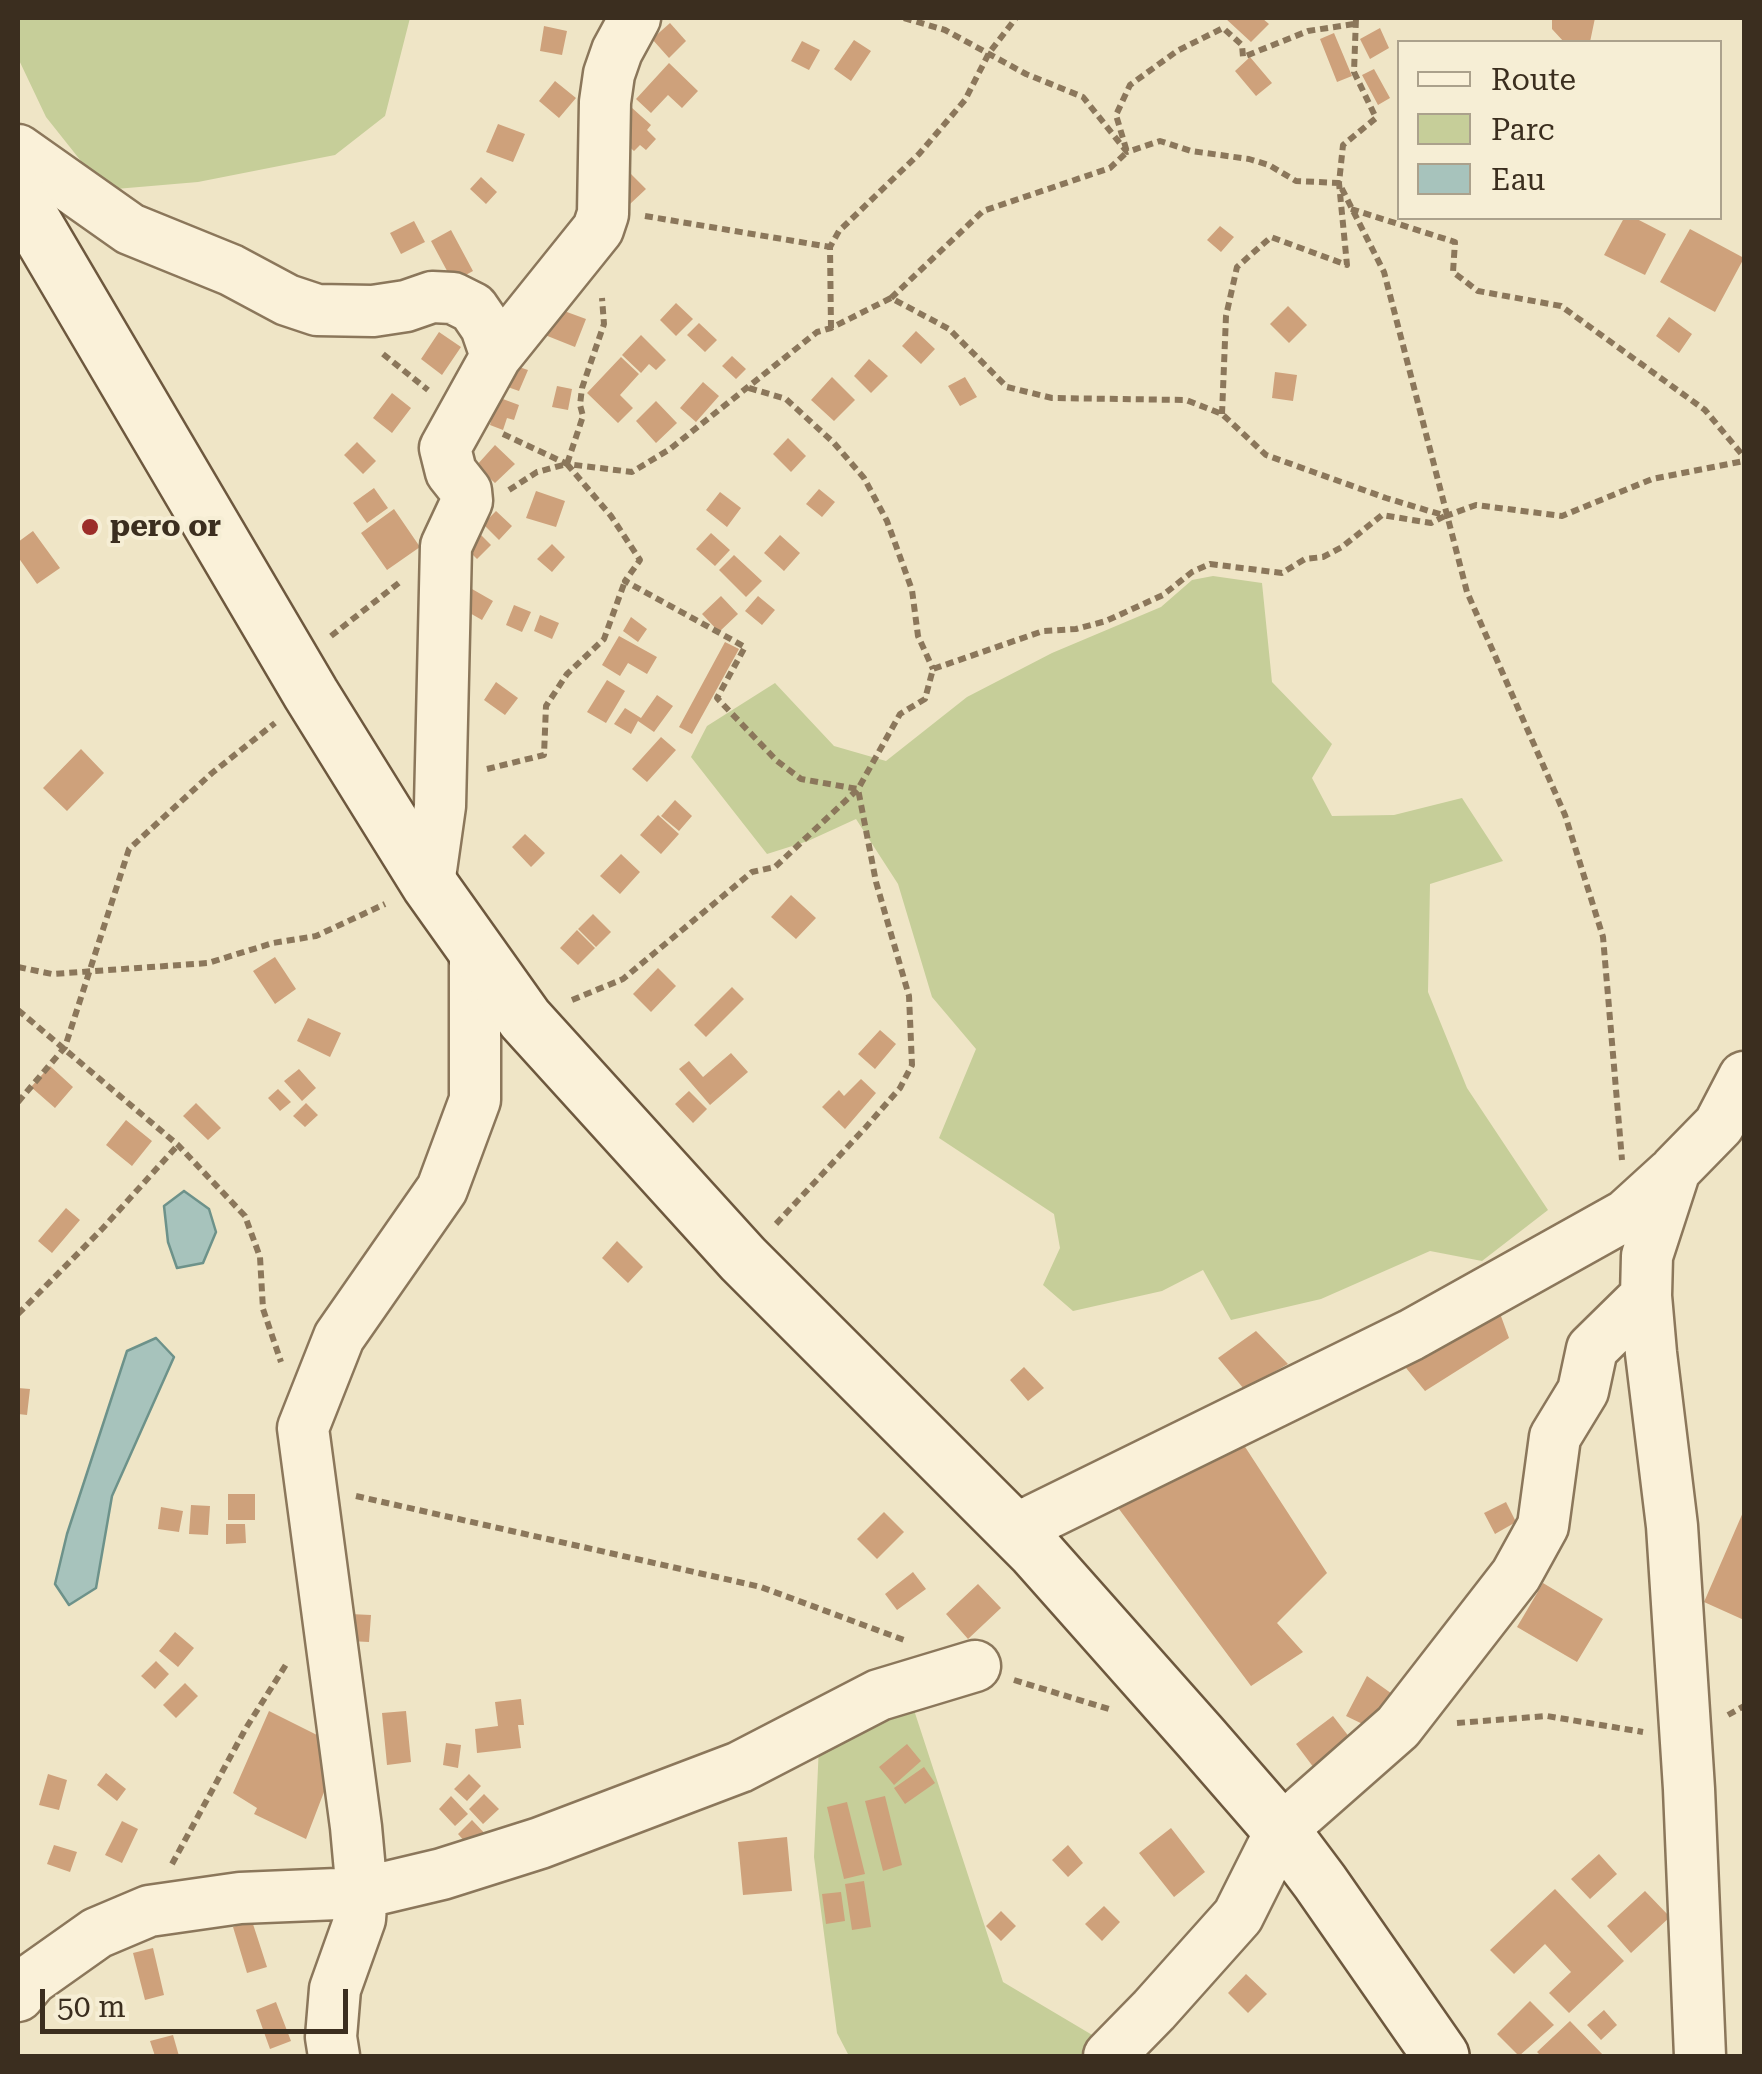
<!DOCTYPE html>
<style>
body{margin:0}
#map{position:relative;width:1762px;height:2074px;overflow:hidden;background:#efe5c6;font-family:"Roboto Serif",serif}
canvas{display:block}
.frame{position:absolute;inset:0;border:20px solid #3b2e1f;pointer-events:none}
.legend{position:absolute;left:1397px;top:40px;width:325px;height:180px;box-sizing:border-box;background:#f6eed5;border:2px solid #aba18c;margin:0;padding:12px 18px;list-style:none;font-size:30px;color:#3b2e1f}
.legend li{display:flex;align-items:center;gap:20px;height:50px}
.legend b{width:50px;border:2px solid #aba18c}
.scale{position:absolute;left:40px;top:1989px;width:308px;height:45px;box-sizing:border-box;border:5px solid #3b2e1f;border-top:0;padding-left:12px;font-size:30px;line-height:35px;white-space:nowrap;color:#3b2e1f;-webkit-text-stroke:8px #f6eed5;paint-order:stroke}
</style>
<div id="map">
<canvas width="1762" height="2074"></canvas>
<div class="frame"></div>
<ul class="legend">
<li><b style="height:12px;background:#faf1d9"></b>Route</li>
<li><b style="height:28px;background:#c6ce99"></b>Parc</li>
<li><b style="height:28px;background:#a7c3bc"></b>Eau</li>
</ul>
<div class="scale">50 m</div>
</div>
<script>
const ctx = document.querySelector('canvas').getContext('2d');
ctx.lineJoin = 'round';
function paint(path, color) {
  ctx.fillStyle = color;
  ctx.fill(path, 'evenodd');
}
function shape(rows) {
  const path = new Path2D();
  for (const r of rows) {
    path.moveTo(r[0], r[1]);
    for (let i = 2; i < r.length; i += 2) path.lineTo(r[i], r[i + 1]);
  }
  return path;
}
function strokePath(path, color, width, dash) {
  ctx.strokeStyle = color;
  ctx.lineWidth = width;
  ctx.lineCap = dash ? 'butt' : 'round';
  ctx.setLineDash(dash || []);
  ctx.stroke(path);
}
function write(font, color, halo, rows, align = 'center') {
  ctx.font = font + ' "Roboto Serif",serif';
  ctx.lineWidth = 8;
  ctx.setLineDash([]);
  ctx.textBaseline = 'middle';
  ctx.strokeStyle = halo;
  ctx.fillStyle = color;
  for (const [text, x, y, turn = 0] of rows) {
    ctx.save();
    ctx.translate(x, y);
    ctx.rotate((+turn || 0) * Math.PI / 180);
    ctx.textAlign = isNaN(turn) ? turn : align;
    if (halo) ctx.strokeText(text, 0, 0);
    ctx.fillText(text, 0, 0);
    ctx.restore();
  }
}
paint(shape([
 [18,18,410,18,385,116,335,155,198,182,104,190,46,117,18,58],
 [1213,576,1262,583,1272,682,1332,744,1312,778,1332,816,1394,815,1462,798,1503,861,1430,884,1428,992,1467,1088,1548,1210,1482,1261,1430,1251,1321,1299,1231,1320,1203,1270,1162,1291,1073,1311,1043,1285,1060,1248,1054,1214,939,1138,976,1049,932,997,898,884,856,819,808,841,767,854,691,757,707,726,775,683,834,746,886,761,967,697,1052,653,1161,607,1192,580],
 [914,1710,1003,1982,1099,2039,1086,2056,849,2056,837,2033,814,1857,819,1745]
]), '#c6ce99');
const water = shape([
 [184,1191,209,1209,216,1232,203,1263,177,1268,168,1242,164,1206,184,1191],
 [156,1338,174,1357,112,1496,96,1588,69,1605,55,1584,67,1534,127,1351,156,1338]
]);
paint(water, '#a7c3bc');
strokePath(water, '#6d928a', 2.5);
paint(shape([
 [1225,18,1262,18,1269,24,1251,42],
 [1552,18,1595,18,1590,42,1564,42,1552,29],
 [670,23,686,41,669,58,652,39],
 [544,26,567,31,562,55,540,51],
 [1380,28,1389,48,1370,59,1360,39],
 [1334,33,1352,76,1337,82,1320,39],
 [854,40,871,51,851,81,834,69],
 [802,41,820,50,809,70,791,61],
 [1250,57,1272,83,1256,96,1235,71],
 [669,63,698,91,682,108,668,95,651,113,636,99],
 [1374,69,1390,98,1378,105,1362,75],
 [555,81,576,98,559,118,539,101],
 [631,107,651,125,647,130,656,139,646,150,640,145,634,151,614,133,617,122],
 [498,124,525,134,513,162,486,152],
 [631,174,646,189,630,204,615,188],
 [481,177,497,192,486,204,470,189],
 [1624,218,1635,218,1666,234,1645,275,1604,255],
 [414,221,425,242,401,254,390,233],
 [1220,226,1234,237,1221,252,1207,240],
 [1690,229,1744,258,1715,312,1660,282],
 [451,230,473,271,453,282,431,241],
 [676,303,693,319,676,336,660,320],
 [1288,306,1307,325,1289,343,1270,324],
 [556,308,586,319,575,347,545,335],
 [1669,317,1692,334,1679,353,1656,336],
 [699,323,717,340,705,352,687,335],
 [916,331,935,349,921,364,902,346],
 [439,332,461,347,442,375,421,359],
 [641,335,666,360,656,370,649,364,641,373,622,355],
 [732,356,746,369,736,379,722,366],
 [621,357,639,374,620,395,633,408,618,423,587,393],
 [869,359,888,376,871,393,854,376],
 [510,364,528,370,519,391,502,385],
 [1275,372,1297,375,1293,401,1272,398],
 [832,377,855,400,834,421,811,400],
 [965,377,977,397,960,406,948,386],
 [703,382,719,396,696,422,680,408],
 [557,386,572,389,568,410,552,407],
 [392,393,411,408,392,433,373,418],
 [492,395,519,405,514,420,507,418,503,430,490,425,492,418,484,415],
 [656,401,677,423,656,443,636,421],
 [788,438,806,456,791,472,773,454],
 [357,442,376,461,363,474,344,455],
 [495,445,515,464,495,483,476,466],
 [374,488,388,508,367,523,353,503],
 [819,489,835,502,822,517,806,504],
 [536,491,565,501,556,527,526,518],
 [720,492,741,508,727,527,706,510],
 [394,509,420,547,387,570,361,533],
 [496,511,512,526,499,540,483,524],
 [474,528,491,545,477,559,460,542],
 [33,531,60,568,37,584,18,557,18,542],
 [711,533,730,550,715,566,696,549],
 [780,535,800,553,784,571,764,553],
 [552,544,565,557,552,572,537,559],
 [734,555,762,581,746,597,719,570],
 [472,589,493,601,482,620,461,608],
 [721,596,738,614,719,632,702,614],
 [758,596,775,610,762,625,745,611],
 [514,605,531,612,522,632,506,625],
 [540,615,559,623,552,639,534,631],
 [631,617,647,629,638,642,623,631],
 [619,636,657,657,647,674,628,663,620,676,602,665],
 [725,642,739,649,692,734,679,727],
 [607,680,625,691,606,723,587,712],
 [496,682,518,698,505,715,484,700],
 [657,695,673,706,654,732,638,721,631,734,614,724,625,708,641,718],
 [661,737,676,750,647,782,632,769],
 [81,749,104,773,67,811,43,788],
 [675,800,692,816,679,831,661,816],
 [658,815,679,834,661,854,640,835],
 [525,834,545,853,531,867,512,847],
 [621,854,640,872,620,894,600,876],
 [791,895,816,918,796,939,771,917],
 [593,914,611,932,596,947,578,929],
 [577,930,595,948,578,965,560,948],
 [275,957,296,989,275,1004,253,971],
 [658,968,676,986,651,1012,633,994],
 [732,987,744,999,706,1037,694,1025],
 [308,1018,341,1033,330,1057,297,1041],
 [880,1030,896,1044,875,1069,858,1054],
 [731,1053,748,1072,710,1105,679,1069,689,1061,703,1077],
 [50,1066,73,1087,55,1108,31,1087],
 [299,1069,316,1088,302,1101,284,1081],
 [861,1079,876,1093,845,1129,822,1107,839,1090,844,1096],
 [278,1089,291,1102,280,1111,268,1098],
 [689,1091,707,1109,693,1123,675,1104],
 [196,1103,221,1128,208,1140,183,1116],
 [306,1103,318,1115,305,1127,293,1116],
 [126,1120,152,1141,132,1166,106,1145],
 [66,1208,80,1220,52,1253,38,1241],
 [617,1241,643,1267,628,1283,602,1258],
 [1498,1308,1509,1338,1425,1391,1397,1357],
 [1256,1331,1288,1364,1244,1389,1218,1358],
 [1024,1367,1044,1388,1028,1401,1010,1380],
 [18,1388,30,1389,27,1415,18,1414],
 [1238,1436,1327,1573,1277,1623,1303,1652,1251,1686,1116,1505],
 [228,1494,255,1494,255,1520,228,1520],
 [1506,1502,1516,1522,1495,1534,1484,1513],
 [191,1505,210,1506,208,1535,189,1534],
 [161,1507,183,1511,179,1532,158,1529],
 [1744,1510,1744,1620,1704,1602],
 [884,1512,904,1532,877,1559,857,1539],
 [226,1524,245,1524,246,1543,226,1544],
 [913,1572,926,1589,897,1610,885,1594],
 [1543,1583,1603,1619,1577,1662,1517,1627],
 [978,1584,1001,1608,968,1639,946,1614],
 [350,1614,371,1615,369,1642,349,1641],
 [175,1632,194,1648,178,1667,159,1651],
 [156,1661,169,1674,155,1689,141,1676],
 [1367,1676,1402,1701,1373,1729,1346,1716],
 [185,1683,198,1696,176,1718,163,1705],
 [521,1699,524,1725,518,1725,521,1748,477,1753,475,1729,498,1726,495,1702],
 [269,1711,331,1742,332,1771,306,1839,254,1814,257,1808,233,1793],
 [406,1711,411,1762,387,1765,382,1713],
 [1333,1716,1357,1747,1320,1776,1296,1744],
 [446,1743,461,1745,458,1768,443,1765],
 [907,1744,921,1761,894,1785,879,1767],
 [924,1767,935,1783,905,1804,894,1788],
 [106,1773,126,1789,117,1801,97,1785],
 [48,1774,67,1780,59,1810,39,1805],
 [469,1774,481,1786,467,1801,454,1789],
 [484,1794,499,1809,483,1824,469,1809],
 [451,1796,468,1814,455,1826,439,1809],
 [885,1796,902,1865,883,1871,865,1801],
 [847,1802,865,1874,844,1879,827,1807],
 [472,1820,489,1838,473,1851,458,1834],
 [122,1821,138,1829,122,1863,105,1855],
 [1171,1828,1205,1872,1174,1897,1139,1853],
 [787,1837,792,1891,743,1895,738,1842],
 [54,1845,77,1852,70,1872,47,1864],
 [1068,1845,1083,1863,1068,1877,1052,1860],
 [1599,1854,1617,1874,1590,1899,1571,1879],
 [864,1881,871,1927,852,1930,845,1884],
 [1555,1889,1624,1961,1569,2013,1549,1993,1571,1972,1545,1944,1514,1974,1490,1950],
 [1645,1891,1670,1917,1631,1953,1607,1926],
 [841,1892,845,1921,826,1924,822,1894],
 [1104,1906,1120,1922,1102,1941,1085,1924],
 [1001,1911,1016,1926,1001,1941,986,1926],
 [252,1921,267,1967,247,1973,233,1927],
 [153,1948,164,1995,145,2000,133,1953],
 [1246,1974,1267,1994,1248,2013,1228,1993],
 [1530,2001,1554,2025,1519,2056,1497,2034],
 [276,2002,291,2041,270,2049,256,2010],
 [1604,2010,1617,2025,1601,2040,1587,2025],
 [1570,2021,1604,2056,1541,2056,1537,2052],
 [173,2035,179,2056,155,2056,150,2041]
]), '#cea17b');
const street = shape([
 [18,150,130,229,231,270,287,300,317,310,373,311,406,306,432,297,453,298,473,308,486,327,496,356],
 [429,884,440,806,446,546,467,501,466,491,451,472,445,448,496,356,598,229,603,214,605,102,609,74,617,51,635,18],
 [1014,1530,1411,1335,1626,1215,1671,1174],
 [18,1996,32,1979,97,1933,149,1911,240,1898,362,1893,442,1874,540,1843,740,1767,879,1695,975,1666],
 [334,2056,331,2037,335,1989,360,1919,362,1893,356,1827,303,1428,339,1337,442,1189,475,1100,475,949],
 [1109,2056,1154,2010,1238,1916,1281,1830,1398,1727,1516,1575,1543,1526,1555,1437,1583,1391,1592,1349,1646,1296],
 [1700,2056,1689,1789,1672,1526,1651,1353,1646,1296,1647,1256,1675,1170,1719,1125,1744,1077]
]);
const secondary = shape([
 [18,196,311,694,429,884,525,1019,743,1259,1035,1551,1201,1738,1281,1830,1320,1882,1441,2056]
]);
strokePath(street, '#8b775b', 55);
strokePath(secondary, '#6d583e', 60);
strokePath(shape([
 [904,18,945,30,1026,74,1083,97,1127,152,1160,141,1191,151,1249,159,1269,165,1296,181,1339,183,1384,272,1467,592,1565,815,1603,937,1622,1160],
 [1351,209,1455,242,1453,272,1478,291,1561,306,1705,410,1744,457],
 [645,216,830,247],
 [891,298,983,211,1110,168,1127,152,1116,115,1130,85,1177,51,1223,28,1242,45,1243,57,1308,31,1354,24],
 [831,328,830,247,839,231,919,154,965,100,989,53,1016,18],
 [383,354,428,390],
 [749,388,786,399,834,443,864,478,887,521,912,590,918,636,933,669],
 [1222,414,1226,316,1237,267,1271,237,1347,265,1339,183,1343,145,1376,118,1354,72,1356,18],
 [503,434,567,464,632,472,670,449,817,332,831,328,891,298,949,329,1007,387,1052,398,1186,400,1222,414,1266,455,1386,498,1446,516,1476,505,1562,516,1652,479,1744,461],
 [567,464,611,516,640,560,625,581,745,647,717,698,777,761,801,779,858,789,876,882,909,996,912,1065,900,1088,866,1127,775,1225],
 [509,490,537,472,567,464,583,416,580,405,582,388,604,324,602,298],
 [331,636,400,582],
 [487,769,544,755,546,706,567,674,604,639,625,581],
 [18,967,52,974,208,963,273,943,316,936,385,904],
 [572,1000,623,979,752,872,775,867,858,789,900,714,925,699,933,669,1043,631,1076,629,1106,621,1163,595,1192,572,1210,564,1282,573,1305,559,1323,557,1342,547,1382,515,1431,523,1445,516],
 [18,1010,178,1145,245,1216,260,1257,263,1309,281,1362],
 [18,1102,65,1047,129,849,212,773,275,723],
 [18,1314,103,1228,178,1145],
 [356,1496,761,1587,904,1640],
 [1014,1680,1112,1710],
 [1728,1715,1744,1706],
 [1457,1723,1547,1716,1643,1732],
 [172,1864,246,1728,287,1663]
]), '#8b775b', 6, [8, 5]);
strokePath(street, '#faf1d9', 50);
strokePath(secondary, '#faf1d9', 55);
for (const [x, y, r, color] of [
 [90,527,10,"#9c2d29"]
]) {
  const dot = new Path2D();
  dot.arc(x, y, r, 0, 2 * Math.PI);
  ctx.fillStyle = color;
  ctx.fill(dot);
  strokePath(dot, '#f6eed5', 4);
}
write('bold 30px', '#3b2e1f', '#f6eed5', [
 ["pero or",110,527]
], 'left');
</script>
